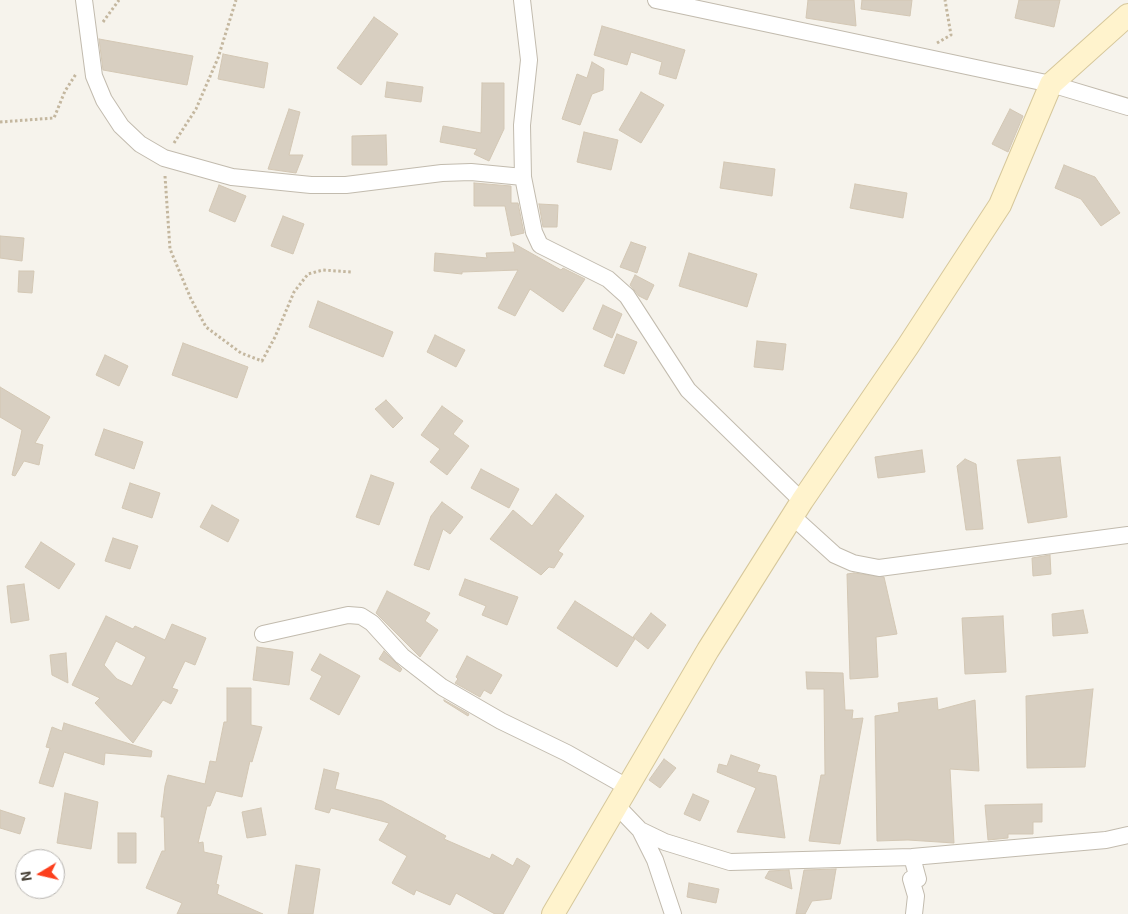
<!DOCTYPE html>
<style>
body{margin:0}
#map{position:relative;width:1128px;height:914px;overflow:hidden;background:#f6f3ec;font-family:"Exo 2",sans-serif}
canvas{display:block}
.north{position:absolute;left:15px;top:849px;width:50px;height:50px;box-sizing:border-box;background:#fff;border:1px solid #b7b4b0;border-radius:50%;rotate:261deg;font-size:14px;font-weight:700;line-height:20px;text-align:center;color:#4b4439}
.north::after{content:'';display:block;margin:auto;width:18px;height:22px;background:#fc3f1d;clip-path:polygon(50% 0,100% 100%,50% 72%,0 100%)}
</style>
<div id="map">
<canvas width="1128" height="914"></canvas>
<div class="north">N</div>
</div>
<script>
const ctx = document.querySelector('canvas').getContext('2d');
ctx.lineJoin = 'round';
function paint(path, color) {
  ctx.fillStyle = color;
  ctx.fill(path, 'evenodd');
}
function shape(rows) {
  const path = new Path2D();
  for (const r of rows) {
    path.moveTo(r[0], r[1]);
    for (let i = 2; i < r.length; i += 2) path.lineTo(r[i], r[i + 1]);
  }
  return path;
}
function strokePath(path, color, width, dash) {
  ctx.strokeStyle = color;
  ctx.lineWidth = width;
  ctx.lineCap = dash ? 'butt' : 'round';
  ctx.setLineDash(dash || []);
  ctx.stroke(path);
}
const building = shape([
 [808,0,854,0,856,26,806,18,808,0],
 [862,0,912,0,910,16,861,9,862,0],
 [1019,0,1060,0,1054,27,1015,18,1019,0],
 [374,17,398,34,361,85,337,68,374,17],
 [602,26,685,50,676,79,659,74,662,62,631,52,627,65,594,55,602,26],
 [99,39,193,56,187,85,103,70,99,39],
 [223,54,268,63,264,88,218,79,223,54],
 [592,62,604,69,603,90,592,94,580,125,562,119,577,74,587,78,592,62],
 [387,82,423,87,421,102,385,97,387,82],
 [482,83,504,83,504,129,489,161,474,154,477,149,440,142,443,126,481,133,482,83],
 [641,92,664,105,641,143,619,130,641,92],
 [289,109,300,112,289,155,303,155,296,173,268,169,289,109],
 [1010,109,1023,116,1008,152,992,144,1010,109],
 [584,132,618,140,611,170,577,162,584,132],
 [386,135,387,165,352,165,352,136,386,135],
 [724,162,775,169,772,196,720,188,724,162],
 [1064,165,1095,177,1120,213,1101,226,1081,199,1055,188,1064,165],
 [474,183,511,186,511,203,518,203,524,233,511,236,505,206,474,206,474,183],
 [855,184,907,193,903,218,850,208,855,184],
 [219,185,246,196,235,222,209,211,219,185],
 [539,204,558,205,557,227,543,227,539,204],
 [283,216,304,224,293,254,271,246,283,216],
 [0,236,24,238,22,261,0,258,0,236],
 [631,242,646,247,637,273,620,267,631,242],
 [513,243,561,270,563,268,585,279,563,312,530,289,515,316,498,308,518,270,462,272,462,274,434,271,435,253,487,258,486,253,515,252,513,243],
 [689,253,757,274,747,307,679,286,689,253],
 [19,271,34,271,32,293,18,292,19,271],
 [635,275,654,285,647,300,639,296,630,285,635,275],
 [318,301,393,332,383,357,309,327,318,301],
 [603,305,622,314,612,338,593,329,603,305],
 [617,334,637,342,624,374,604,366,617,334],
 [435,335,465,350,456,367,427,352,435,335],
 [757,341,786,344,783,370,754,367,757,341],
 [183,343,248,367,237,398,172,375,183,343],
 [105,355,128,366,119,386,96,375,105,355],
 [0,387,50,417,35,443,43,445,39,465,24,461,15,476,12,475,22,430,0,417,0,387],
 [386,400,403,418,393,428,375,409,386,400],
 [442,406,463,421,453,434,469,446,447,475,430,462,440,449,421,435,442,406],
 [104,429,143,442,134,469,95,455,104,429],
 [922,450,925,472,878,478,875,457,922,450],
 [1060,457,1067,517,1028,523,1017,460,1060,457],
 [965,459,976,464,983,529,966,530,957,466,965,459],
 [481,469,519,489,509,508,471,488,481,469],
 [371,475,394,483,379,525,356,517,371,475],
 [130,483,160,493,152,518,122,508,130,483],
 [556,494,584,516,558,551,563,554,554,568,549,567,541,575,490,539,513,510,532,526,556,494],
 [442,502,463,517,450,534,443,529,429,570,414,565,431,516,442,502],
 [212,505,239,520,228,542,200,527,212,505],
 [113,538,138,546,130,569,105,561,113,538],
 [41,542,75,564,59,589,25,567,41,542],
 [1050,555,1051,574,1033,576,1032,558,1050,555],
 [854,573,884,577,897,634,876,637,878,677,850,679,847,574,854,573],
 [465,579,518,597,507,625,482,615,486,606,459,595,465,579],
 [24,584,29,620,11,623,7,586,24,584],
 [387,591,430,613,425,621,438,630,420,657,376,613,387,591],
 [575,601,635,639,617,667,557,628,575,601],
 [1083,610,1088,633,1053,636,1052,614,1083,610],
 [651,613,666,625,648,649,633,637,651,613],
 [106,616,133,629,135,626,165,640,172,624,206,638,195,665,185,661,172,688,178,690,171,704,163,700,133,743,95,703,100,698,72,685,106,616],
 [116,641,146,657,132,686,117,679,104,665,116,641],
 [1003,616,1006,672,965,674,962,618,1003,616],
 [257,647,293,652,289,685,253,680,257,647],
 [384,651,402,669,400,672,379,659,384,651],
 [66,653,68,683,52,675,50,655,66,653],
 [320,654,360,676,339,715,310,699,322,676,311,670,320,654],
 [467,656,502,675,491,694,484,690,480,697,455,683,458,679,456,677,467,656],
 [806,672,843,673,845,710,853,710,852,719,863,718,840,844,809,841,821,775,825,775,824,689,807,689,806,672],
 [227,688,251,688,251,725,262,727,252,762,250,761,242,797,216,791,210,806,207,806,198,843,203,842,204,852,222,856,216,884,219,885,217,894,263,914,177,914,182,903,146,888,162,851,165,851,164,817,161,817,165,786,168,775,205,784,210,761,216,762,224,722,227,722,227,688],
 [1093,689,1085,767,1027,768,1026,696,1093,689],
 [937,698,938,710,975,700,979,771,950,769,954,843,908,840,877,841,875,716,899,712,898,703,937,698],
 [444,700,469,714,468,716,444,701,444,700],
 [64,723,152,751,151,757,105,753,104,765,64,752,53,787,39,783,50,748,46,747,52,727,62,731,64,723],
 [731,755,760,765,757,772,776,776,785,838,737,832,756,788,717,772,719,764,727,766,731,755],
 [664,759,676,768,660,788,649,780,664,759],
 [324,769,339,773,335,789,382,801,446,836,444,839,490,859,492,854,513,866,517,858,530,866,503,914,495,914,456,893,450,905,416,890,414,895,392,883,407,856,379,840,389,823,331,808,329,813,315,809,324,769],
 [65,793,98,802,91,849,57,843,65,793],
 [693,794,709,801,700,821,684,814,693,794],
 [1042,804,1042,822,1033,822,1033,834,1008,834,1008,838,988,840,985,805,1042,804],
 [261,808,266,835,247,838,242,812,261,808],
 [0,810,25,818,20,834,0,828,0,810],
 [118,833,136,833,136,863,118,863,118,833],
 [296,865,320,869,313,914,288,914,296,865],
 [836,869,831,899,812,901,805,914,796,914,804,870,836,869],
 [789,870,792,889,765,878,769,871,789,870],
 [689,883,719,889,716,903,687,897,689,883]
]);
paint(building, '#d8cfc1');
strokePath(building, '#d3c7b4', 1);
const street = shape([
 [84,0,94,76,104,100,121,126,140,144,164,158,232,177,311,185,346,185,442,173,471,172,523,177],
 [522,0,529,60,522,125,523,177,534,232,540,245,608,279,627,296,688,390,802,501],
 [656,0,1051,84,1128,107],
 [792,516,835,555,853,563,879,568,1128,535],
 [263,634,348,615,361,616,372,623,402,656,442,687,501,721,567,753,627,787],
 [617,806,640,830,665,842,730,862,912,857,1106,840,1128,835],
 [640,830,655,860,673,914],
 [912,857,918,879,911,879,916,896,914,914]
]);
const secondary = shape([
 [553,914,708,650,802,501,908,346,1000,205,1051,84,1128,15]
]);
strokePath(street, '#c2bbae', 18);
strokePath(secondary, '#d6c79b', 24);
strokePath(shape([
 [103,22,119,0],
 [937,43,951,35,945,0],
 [0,122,54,118,65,91,76,74],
 [174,143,196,109,218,58,236,0],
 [165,176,170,249,191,299,206,327,241,353,262,361,275,337,294,292,308,274,323,270,351,272]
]), '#c4b79f', 3, [2.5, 2.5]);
strokePath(street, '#fff', 16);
strokePath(secondary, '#fff3cd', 22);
</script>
